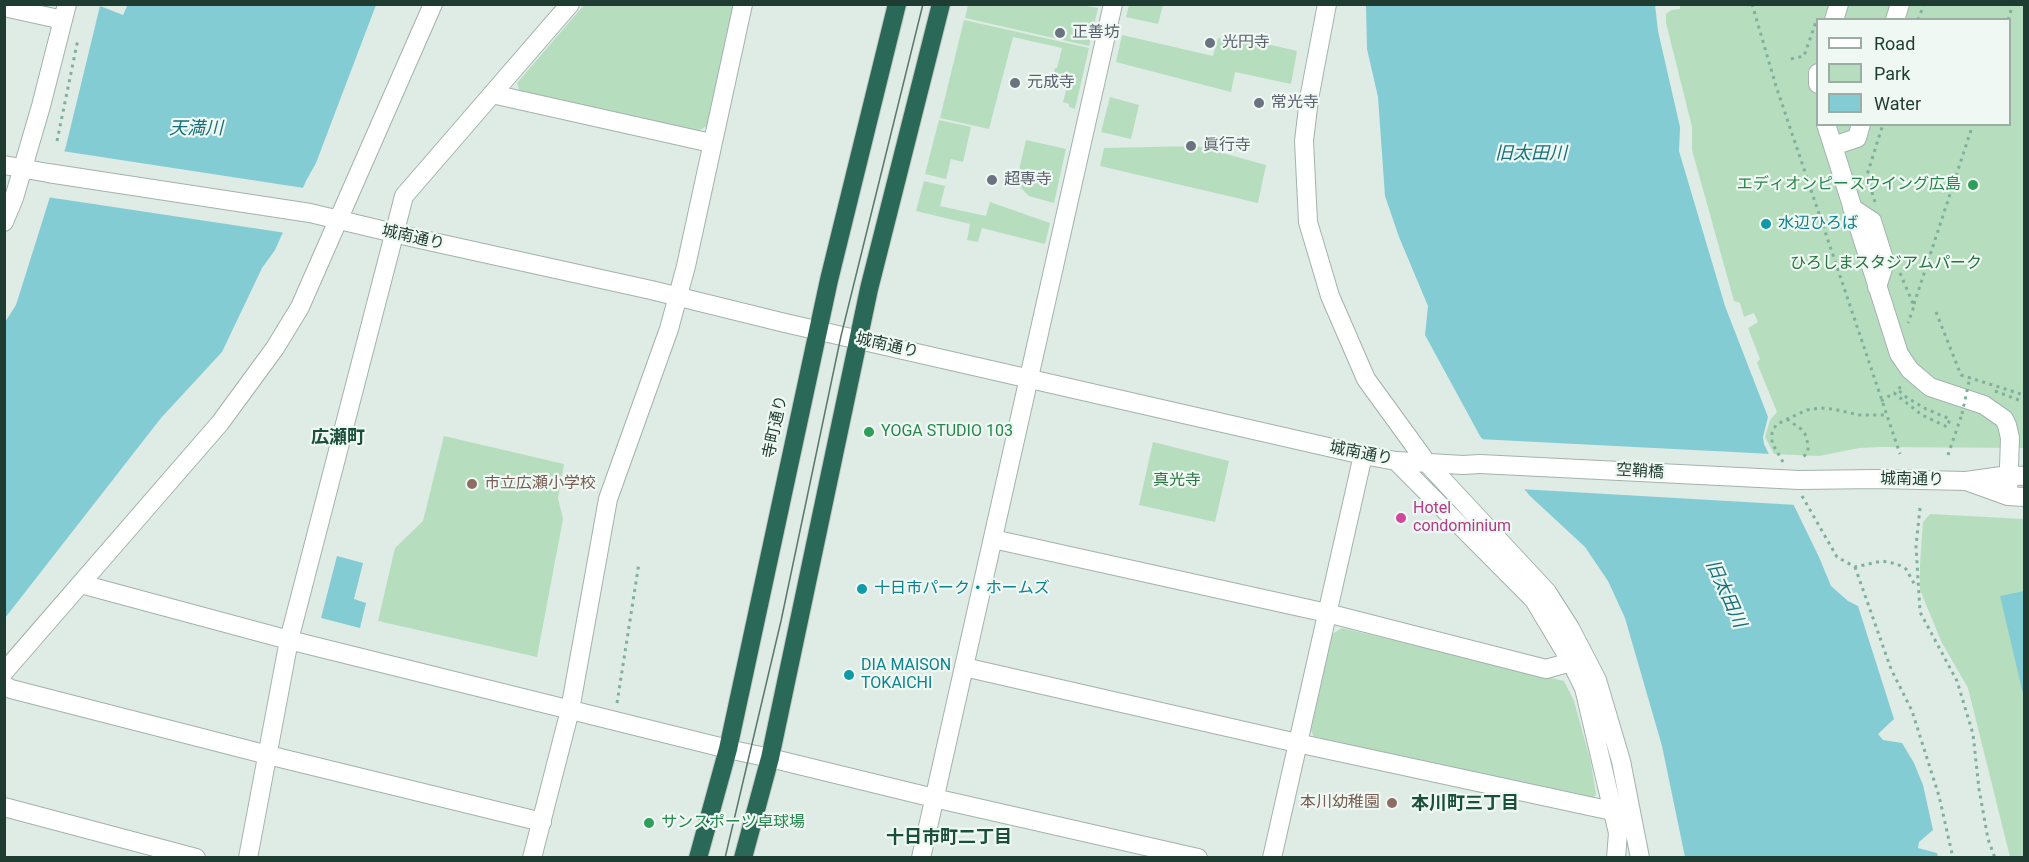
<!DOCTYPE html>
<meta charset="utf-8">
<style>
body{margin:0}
#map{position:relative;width:2029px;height:862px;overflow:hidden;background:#dfebe5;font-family:Roboto,sans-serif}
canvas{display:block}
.frame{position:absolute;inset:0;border:6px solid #1f3c32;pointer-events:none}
.legend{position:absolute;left:1816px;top:18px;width:195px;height:108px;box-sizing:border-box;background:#eff8f3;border:2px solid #9cada6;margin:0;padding:8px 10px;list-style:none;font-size:18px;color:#1f3c32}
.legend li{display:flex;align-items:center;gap:12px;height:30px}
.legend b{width:30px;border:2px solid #9cada6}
</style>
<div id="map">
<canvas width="2029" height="862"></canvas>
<div class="frame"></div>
<ul class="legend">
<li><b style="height:8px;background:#fff"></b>Road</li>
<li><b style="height:16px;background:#b6debe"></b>Park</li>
<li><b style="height:16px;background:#84ccd3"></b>Water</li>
</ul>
</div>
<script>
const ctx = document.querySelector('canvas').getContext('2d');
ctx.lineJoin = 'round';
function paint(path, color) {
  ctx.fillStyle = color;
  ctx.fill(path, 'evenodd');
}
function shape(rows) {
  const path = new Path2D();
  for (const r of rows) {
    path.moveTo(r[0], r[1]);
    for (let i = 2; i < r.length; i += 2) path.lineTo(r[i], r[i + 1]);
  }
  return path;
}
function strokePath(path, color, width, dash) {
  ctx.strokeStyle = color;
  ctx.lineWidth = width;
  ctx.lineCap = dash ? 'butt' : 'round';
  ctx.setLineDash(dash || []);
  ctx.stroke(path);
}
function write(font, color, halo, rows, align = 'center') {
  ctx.font = font + ' Roboto,"Noto Sans JP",sans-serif';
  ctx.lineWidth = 4.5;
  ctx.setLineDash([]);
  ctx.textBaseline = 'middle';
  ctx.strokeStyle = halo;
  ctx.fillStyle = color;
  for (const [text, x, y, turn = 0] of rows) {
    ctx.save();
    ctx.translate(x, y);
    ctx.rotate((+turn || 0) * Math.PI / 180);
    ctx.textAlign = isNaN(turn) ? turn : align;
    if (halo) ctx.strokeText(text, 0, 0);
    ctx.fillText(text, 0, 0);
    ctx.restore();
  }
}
paint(shape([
 [1680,4,2024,5,2024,448,1881,447,1859,448,1819,456,1774,454,1765,437,1770,420,1777,412,1757,363,1760,359,1748,328,1758,322,1754,313,1744,317,1740,303,1734,301,1692,150,1692,127,1666,23,1666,14,1671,10,1680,9],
 [1818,20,2010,20,2010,124,1818,124],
 [584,5,735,5,707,126,695,133,521,95,517,83],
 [1082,5,1098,8,1089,46,965,18,968,5],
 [1129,5,1163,5,1158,24,1126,17],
 [964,20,1089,48,1075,109,1069,107,1069,104,1063,102,1067,87,1051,83,1055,68,1057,68,1062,48,1013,37,989,129,940,118],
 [1122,35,1213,56,1218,38,1240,43,1242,38,1297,51,1291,84,1235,72,1231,92,1116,62],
 [1110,97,1139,105,1131,139,1101,132],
 [939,120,971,127,963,162,951,159,946,179,925,174],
 [1026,140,1066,149,1054,203,1029,196,1016,183],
 [1197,146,1266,165,1258,203,1100,166,1104,148],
 [924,181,945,186,940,206,986,216,990,202,1050,223,1045,244,982,228,978,242,967,240,970,224,916,211],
 [444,436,564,464,558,498,563,519,537,657,378,621,395,548,423,521],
 [1153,442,1229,461,1215,522,1139,505],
 [1930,514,2024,519,2024,857,2010,857,1968,688,1942,643,1920,590,1920,564,1923,522],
 [1342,628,1564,681,1574,701,1591,763,1596,794,1592,800,1314,738,1311,730,1332,634]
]), '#b6debe');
paint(shape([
 [128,4,376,5,316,163,306,181,275,250,262,268,222,352,161,418,5,618,5,322,16,305,66,146,100,6,123,15],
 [1366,5,1655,5,1658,31,1680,127,1679,151,1725,306,1768,417,1763,437,1764,444,1819,557,1831,586,1848,601,1858,606,1894,719,1878,734,1883,740,1902,743,1914,763,1923,785,1933,830,1919,842,1918,848,1937,853,1938,857,1685,857,1662,746,1625,618,1608,581,1585,547,1530,496,1480,436,1425,335,1428,306,1399,237,1385,196,1378,97,1367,49],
 [337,556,363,563,354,599,366,603,360,628,321,618],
 [2024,591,2024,698,2000,596]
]), '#84ccd3');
paint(shape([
 [62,151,304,188,286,233,47,197],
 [1478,439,1772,454,1797,505,1520,489]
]), '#dfebe5');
const minor = shape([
 [1327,4,1309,99,1304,141,1308,222,1330,296,1366,379,1427,463,1547,592,1570,628,1597,680,1621,761,1640,858],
 [4,7,63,20],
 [1834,20,1839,4],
 [1895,20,1900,4],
 [1818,73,1818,84],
 [492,94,711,143],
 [1826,124,1899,354,1910,370,1930,387,1984,405,2004,419,2007,425,2010,438,2008,496],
 [1833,146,1857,138,1861,124],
 [4,165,48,173,310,213,415,238,651,290,785,323,1363,455,1396,461,1463,465,1480,464],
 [1852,208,1872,221,1885,262,1877,287],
 [4,222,14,198,41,106,67,4],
 [1396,461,1534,600,1571,662,1584,688,1618,833,1616,858],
 [1799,480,1876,479,1966,481,2009,475,2024,476],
 [1969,482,2008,496,2024,497],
 [993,539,1327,613,1546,669,1571,662],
 [81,584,289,640,728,749,770,758,934,798,1198,858],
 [964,667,1297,743,1612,811],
 [4,672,220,423,275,348,300,307,433,4],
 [4,685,11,689,268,755,542,822],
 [4,807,196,858],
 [248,858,289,640,404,196,570,4],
 [532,858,570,710,608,499,669,329,686,266,743,4],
 [921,858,1113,4],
 [1272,858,1363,455]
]);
const highway = shape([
 [698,858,728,749,829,280,897,4],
 [743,858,770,758,869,289,941,4]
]);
strokePath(minor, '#a2b3ac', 20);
strokePath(highway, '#c0c8c6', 20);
strokePath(shape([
 [1752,4,1776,86,1900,454],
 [1918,20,1924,4],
 [2008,20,2013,4],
 [1791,59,1804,56,1817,19],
 [57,141,78,39],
 [1875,202,1867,175,1883,124],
 [1900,273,1914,306,1908,323],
 [1914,304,1973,124],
 [1936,312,1961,375,2024,395],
 [1995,391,2024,402],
 [1881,401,1894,393,1922,415,1947,427,1950,419,1926,409,1906,397,1897,389,1903,386],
 [1787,419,1801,429,1805,434,1808,444,1808,451,1802,459],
 [1948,455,1962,414],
 [1783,462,1772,443,1772,433,1776,425,1787,419,1807,410,1820,408,1833,409,1859,415,1886,415],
 [1802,496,1837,557,1855,567,1882,561,1897,564,1906,569,1916,587],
 [1920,508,1916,546,1920,612,1957,681,1973,734,1979,789,1988,839,1995,858],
 [1855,567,1891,669,1912,711,1939,796,1953,858],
 [617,703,639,563]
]), '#7eb09d', 3, [3, 4.5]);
strokePath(minor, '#fff', 18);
strokePath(highway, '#2a6958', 18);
strokePath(shape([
 [725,858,781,621,841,336,923,4]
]), '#59786d', 1.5);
const minorBridge = shape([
 [1480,464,1799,480]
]);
strokePath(minorBridge, '#a2b3ac', 20, []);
strokePath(shape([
 [1962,414,1970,377]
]), '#7eb09d', 3, [3, 4.5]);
strokePath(minorBridge, '#fff', 18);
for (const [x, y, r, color] of [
 [1060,33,6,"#6b7280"],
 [1210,43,6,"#6b7280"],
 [1015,83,6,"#6b7280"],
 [1259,103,6,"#6b7280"],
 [1191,146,6,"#6b7280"],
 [992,180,6,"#6b7280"],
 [1973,185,6,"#2e9e5b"],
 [1766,224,6,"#0f9aa8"],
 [869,432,6,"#2e9e5b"],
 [472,484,6,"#8d6e63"],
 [1401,518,6,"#d1479c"],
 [862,589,6,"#0f9aa8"],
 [849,675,6,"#0f9aa8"],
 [1392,803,6,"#8d6e63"],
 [649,823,6,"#2e9e5b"]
]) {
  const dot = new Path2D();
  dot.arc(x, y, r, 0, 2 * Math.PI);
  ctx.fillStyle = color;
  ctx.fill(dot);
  strokePath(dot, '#eff8f3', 2);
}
write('16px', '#5b616d', '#eff8f3', [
 ["正善坊",1072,33],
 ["光円寺",1222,43],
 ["元成寺",1027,83],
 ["常光寺",1271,103],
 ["眞行寺",1203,146],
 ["超専寺",1004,180]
], 'left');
write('16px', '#27864d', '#eff8f3', [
 ["エディオンピースウイング広島",1961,185,"right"],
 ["YOGA STUDIO 103",881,432],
 ["サンスポーツ卓球場",661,823]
], 'left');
write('16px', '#0d838f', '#eff8f3', [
 ["水辺ひろば",1778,224],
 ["十日市パーク・ホームズ",874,589],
 ["DIA MAISON",861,666],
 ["TOKAICHI",861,684]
], 'left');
write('16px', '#1f3c32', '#eff8f3', [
 ["城南通り",413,238,13],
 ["城南通り",887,346,13],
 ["寺町通り",776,427,-78],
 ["城南通り",1361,454,11],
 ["空鞘橋",1640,472,3],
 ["城南通り",1912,480,1]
]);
write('16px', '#287440', '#eff8f3', [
 ["ひろしまスタジアムパーク",1886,264],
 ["真光寺",1177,481]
]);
write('16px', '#785e54', '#eff8f3', [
 ["市立広瀬小学校",484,484],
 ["本川幼稚園",1380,803,"right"]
], 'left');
write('16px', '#b23c85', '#eff8f3', [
 ["Hotel",1413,509],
 ["condominium",1413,527]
], 'left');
write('italic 18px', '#17707a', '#eff8f3', [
 ["天満川",196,129],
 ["旧太田川",1531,154],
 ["旧太田川",1725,594,66]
]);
write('bold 18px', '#1a4f3e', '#eff8f3', [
 ["広瀬町",338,438],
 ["本川町三丁目",1465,804],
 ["十日市町二丁目",949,838]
]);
</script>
